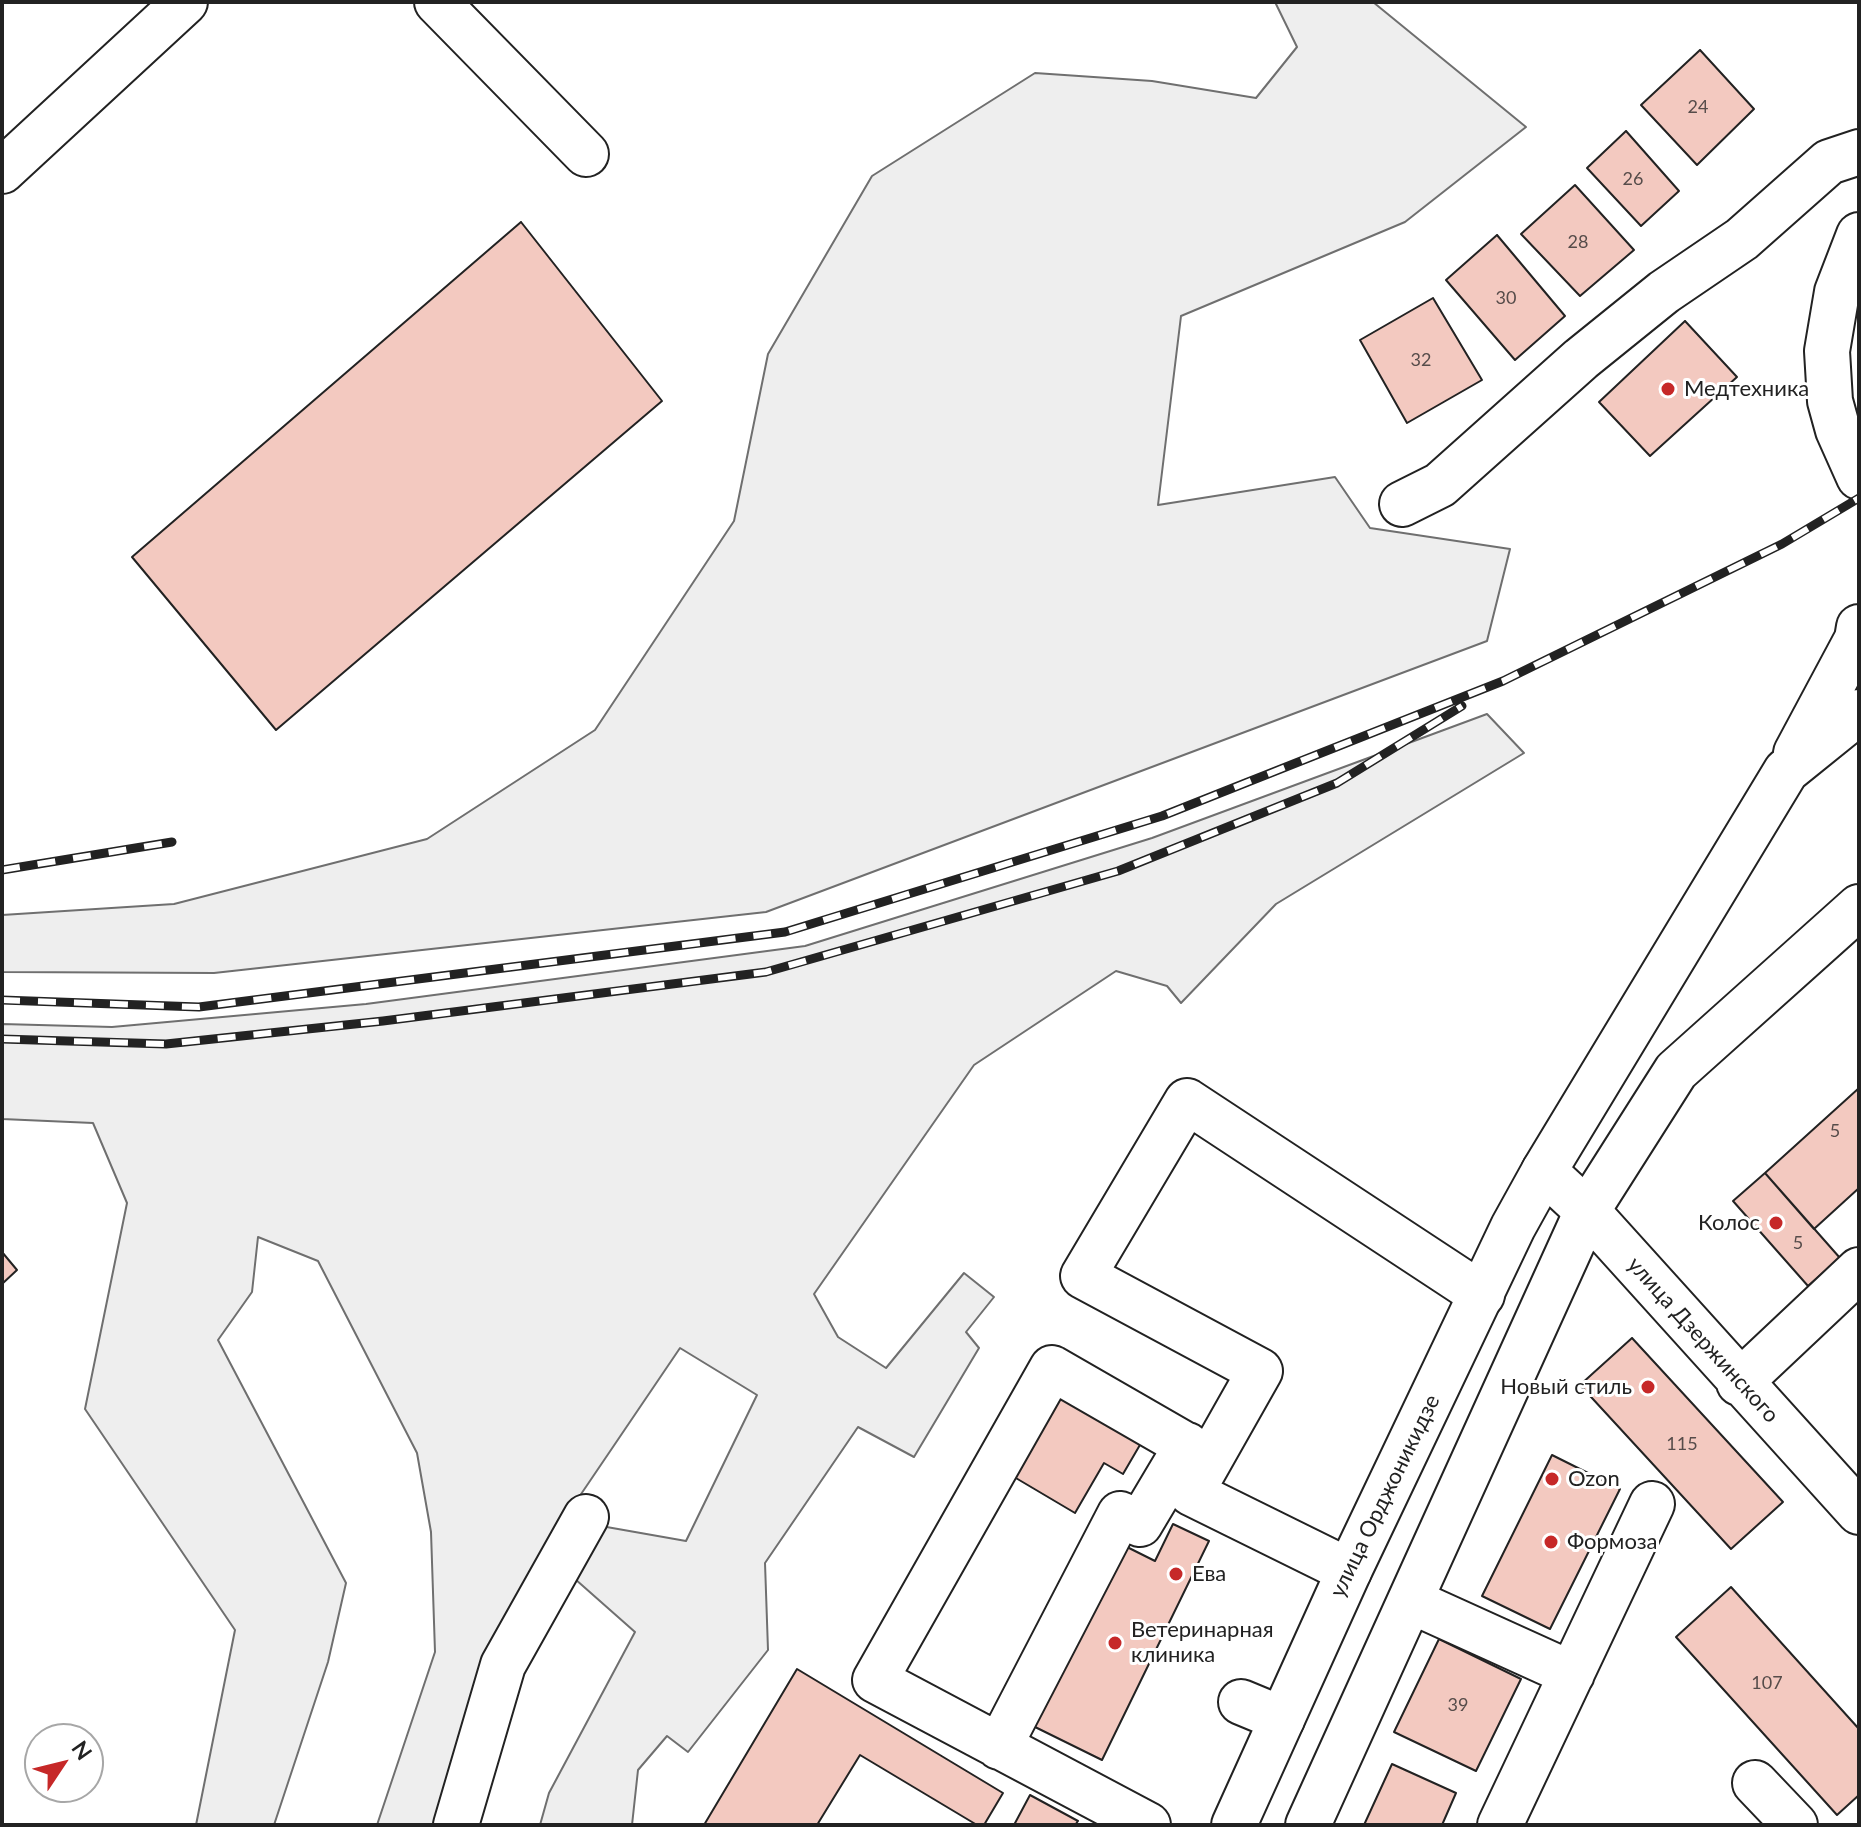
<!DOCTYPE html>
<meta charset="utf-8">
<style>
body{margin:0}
#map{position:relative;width:1861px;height:1827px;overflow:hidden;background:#fff;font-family:Lato,sans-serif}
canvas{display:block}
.frame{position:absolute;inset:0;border:4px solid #222;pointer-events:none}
.north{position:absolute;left:24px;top:1723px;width:80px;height:80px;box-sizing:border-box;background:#fff;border:2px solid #a7a7a7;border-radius:50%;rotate:55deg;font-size:22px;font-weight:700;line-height:32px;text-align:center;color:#222}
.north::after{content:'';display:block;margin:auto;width:28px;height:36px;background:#c62828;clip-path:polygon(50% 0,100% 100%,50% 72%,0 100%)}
</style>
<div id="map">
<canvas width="1861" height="1827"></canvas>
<div class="frame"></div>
<div class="north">N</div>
</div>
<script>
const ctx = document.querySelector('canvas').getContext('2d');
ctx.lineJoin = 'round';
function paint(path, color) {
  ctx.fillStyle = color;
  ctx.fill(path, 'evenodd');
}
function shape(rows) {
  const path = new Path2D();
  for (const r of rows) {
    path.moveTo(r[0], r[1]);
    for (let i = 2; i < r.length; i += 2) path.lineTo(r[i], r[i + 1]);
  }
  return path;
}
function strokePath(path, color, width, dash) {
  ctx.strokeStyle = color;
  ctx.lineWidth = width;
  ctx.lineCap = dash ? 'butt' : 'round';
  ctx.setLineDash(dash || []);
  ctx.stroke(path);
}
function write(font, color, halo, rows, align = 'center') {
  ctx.font = font + ' Lato,sans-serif';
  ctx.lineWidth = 6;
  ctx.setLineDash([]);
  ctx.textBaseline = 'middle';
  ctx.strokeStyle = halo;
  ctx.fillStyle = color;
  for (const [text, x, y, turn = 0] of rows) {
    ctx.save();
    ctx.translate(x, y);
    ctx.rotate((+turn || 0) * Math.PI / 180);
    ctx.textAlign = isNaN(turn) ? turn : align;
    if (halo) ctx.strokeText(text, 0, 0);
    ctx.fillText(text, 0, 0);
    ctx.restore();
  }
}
const green = shape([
 [1275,2,1373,2,1526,127,1405,222,1181,316,1158,505,1335,477,1370,528,1510,549,1487,641,766,912,214,973,2,972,2,915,174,904,427,839,595,730,734,521,768,354,872,176,1035,73,1152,81,1256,98,1297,47,1275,2],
 [1487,714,1524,753,1276,904,1181,1003,1167,986,1116,971,974,1065,814,1294,838,1337,886,1368,964,1273,994,1297,966,1332,979,1348,914,1457,858,1427,765,1563,768,1650,688,1752,667,1736,638,1770,632,1825,540,1825,549,1793,635,1632,575,1579,601,1526,686,1541,757,1395,680,1348,575,1503,439,1825,377,1825,435,1652,431,1532,417,1453,318,1261,258,1237,252,1292,218,1340,346,1583,328,1662,274,1825,196,1825,235,1630,85,1409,127,1203,93,1123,2,1119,2,1024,112,1027,366,1004,805,946,1152,838,1487,714]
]);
paint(green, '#eee');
strokePath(green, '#6f6f6f', 2);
const building = shape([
 [1700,50,1754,109,1697,165,1641,105,1700,50],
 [1626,131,1679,191,1641,226,1587,168,1626,131],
 [1575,185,1634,250,1580,296,1521,234,1575,185],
 [521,222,662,401,276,730,132,557,521,222],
 [1497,235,1565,316,1515,360,1446,280,1497,235],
 [1433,298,1482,380,1407,423,1360,340,1433,298],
 [1685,321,1737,377,1650,456,1599,402,1685,321],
 [1859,1088,1859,1188,1814,1229,1765,1173,1859,1088],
 [1765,1173,1840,1258,1808,1286,1733,1201,1765,1173],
 [2,1252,17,1270,2,1284,2,1252],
 [1632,1338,1783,1502,1731,1549,1580,1385,1632,1338],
 [1055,1385,1144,1438,1123,1474,1104,1463,1075,1513,1004,1471,1055,1385],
 [1552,1455,1620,1489,1550,1629,1482,1596,1552,1455],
 [1173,1524,1209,1541,1102,1760,1031,1725,1119,1543,1155,1561,1173,1524],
 [1731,1587,1859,1729,1859,1795,1837,1815,1676,1637,1731,1587],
 [1439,1639,1521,1679,1476,1771,1394,1732,1439,1639],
 [797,1669,1003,1793,984,1825,977,1825,860,1755,817,1825,704,1825,797,1669],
 [1392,1764,1456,1793,1442,1825,1364,1825,1392,1764],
 [1030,1795,1078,1821,1075,1825,1014,1825,1030,1795]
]);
paint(building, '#f3c9c0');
strokePath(building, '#222', 2);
const minor = shape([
 [437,2,586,154],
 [2,171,185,2],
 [1402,504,1440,485,1581,359,1664,292,1742,239,1829,162,1859,152],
 [1544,1171,1587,1211,1859,1512],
 [1739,1383,1859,1270],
 [1349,1571,1191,1493,1260,1371,1083,1276,1187,1101,1482,1295],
 [1411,1601,1572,1674],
 [1241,1702,1282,1719],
 [999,1747,1120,1514,1140,1524,1187,1445],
 [1755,1783,1795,1825],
 [456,1825,503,1665,586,1517],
 [1148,1825,875,1680,1052,1368,1210,1459],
 [1500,1825,1652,1504]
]);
const major = shape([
 [1859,235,1837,292,1827,351,1830,401,1838,430,1859,477],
 [1796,753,1857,639,1859,627],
 [1234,1825,1349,1571,1513,1227,1544,1171,1786,771,1859,712],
 [1308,1825,1587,1211,1676,1071,1859,907]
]);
strokePath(minor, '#222', 48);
strokePath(major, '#222', 48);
strokePath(minor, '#fff', 44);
strokePath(major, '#fff', 44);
const rail = shape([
 [2,870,172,842],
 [2,1000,199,1007,785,932,1162,816,1503,681,1782,544,1859,498],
 [2,1039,166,1044,383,1021,766,972,1118,871,1337,783,1462,706]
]);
strokePath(rail, '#222', 9);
strokePath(rail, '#fff', 6, [18]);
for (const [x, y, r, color] of [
 [1668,389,8,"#c62828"],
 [1776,1223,8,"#c62828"],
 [1648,1387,8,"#c62828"],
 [1552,1479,8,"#c62828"],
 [1551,1542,8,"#c62828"],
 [1176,1574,8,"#c62828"],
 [1115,1643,8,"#c62828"]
]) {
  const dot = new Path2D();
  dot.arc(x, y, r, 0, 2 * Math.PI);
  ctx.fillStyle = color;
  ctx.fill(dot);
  strokePath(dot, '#fff', 3);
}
write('18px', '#564c4a', null, [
 ["24",1698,107],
 ["26",1633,179],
 ["28",1578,242],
 ["30",1506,298],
 ["32",1421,360],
 ["5",1835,1131],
 ["5",1798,1243],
 ["115",1682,1444],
 ["107",1767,1683],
 ["39",1458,1705]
]);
write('22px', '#222', '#fff', [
 ["Медтехника",1684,389],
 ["Колос",1760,1223,"right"],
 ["Новый стиль",1632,1387,"right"],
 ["Ozon",1568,1479],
 ["Формоза",1567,1542],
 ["Ева",1192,1574],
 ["Ветеринарная",1131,1630],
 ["клиника",1131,1655]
], 'left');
write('22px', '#222', '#fff', [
 ["улица Дзержинского",1703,1340,48],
 ["улица Орджоникидзе",1385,1496,-64]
]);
</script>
